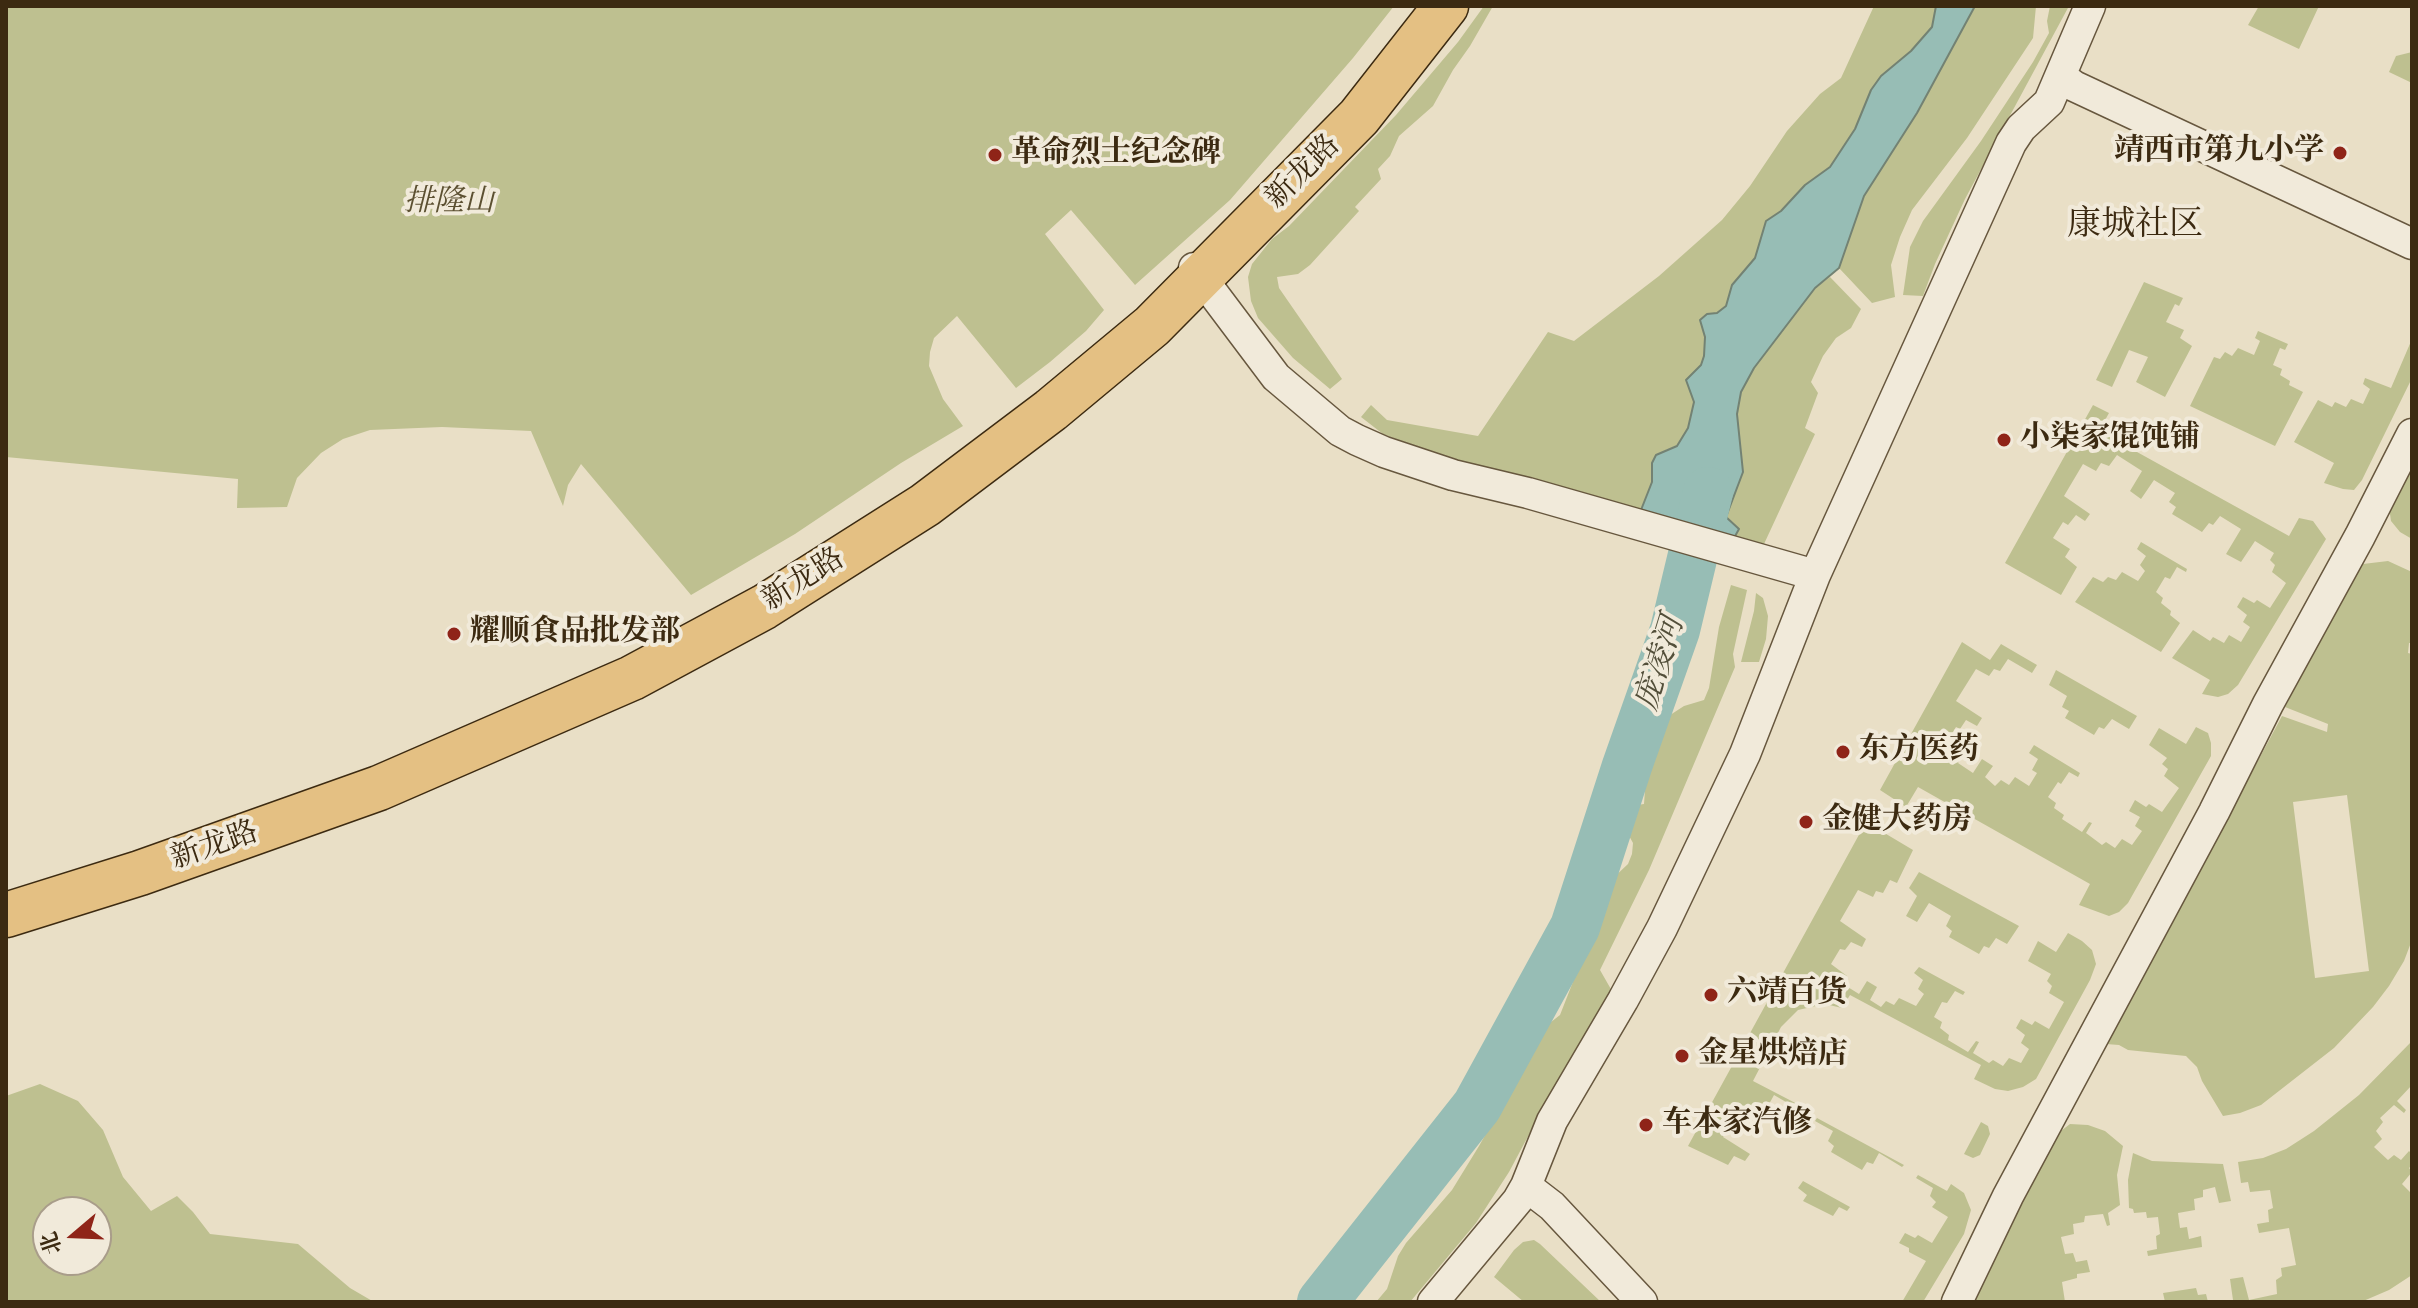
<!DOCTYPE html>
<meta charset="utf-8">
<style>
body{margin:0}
#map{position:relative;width:2418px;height:1308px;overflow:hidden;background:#e9dfc6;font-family:"IM FELL Double Pica","Noto Serif SC",serif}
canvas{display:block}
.frame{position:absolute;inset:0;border:8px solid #3c2a11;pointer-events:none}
.north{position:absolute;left:32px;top:1196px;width:80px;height:80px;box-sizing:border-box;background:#f1eada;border:2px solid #a99d8a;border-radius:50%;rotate:251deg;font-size:22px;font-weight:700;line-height:32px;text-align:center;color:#3c2a11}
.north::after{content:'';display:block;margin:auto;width:28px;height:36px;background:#8f2418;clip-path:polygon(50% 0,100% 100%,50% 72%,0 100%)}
</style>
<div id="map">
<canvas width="2418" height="1308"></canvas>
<div class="frame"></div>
<div class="north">北</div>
</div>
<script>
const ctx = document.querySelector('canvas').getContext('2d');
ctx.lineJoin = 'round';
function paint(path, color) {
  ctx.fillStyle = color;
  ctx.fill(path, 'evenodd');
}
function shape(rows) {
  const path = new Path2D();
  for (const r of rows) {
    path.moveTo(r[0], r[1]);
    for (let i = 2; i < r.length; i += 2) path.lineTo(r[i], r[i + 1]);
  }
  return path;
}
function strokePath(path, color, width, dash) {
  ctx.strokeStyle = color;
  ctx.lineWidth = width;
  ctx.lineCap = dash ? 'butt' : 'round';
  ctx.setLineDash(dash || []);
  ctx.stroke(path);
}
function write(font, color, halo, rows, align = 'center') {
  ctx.font = font + ' "IM FELL Double Pica","Noto Serif SC",serif';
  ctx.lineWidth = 8;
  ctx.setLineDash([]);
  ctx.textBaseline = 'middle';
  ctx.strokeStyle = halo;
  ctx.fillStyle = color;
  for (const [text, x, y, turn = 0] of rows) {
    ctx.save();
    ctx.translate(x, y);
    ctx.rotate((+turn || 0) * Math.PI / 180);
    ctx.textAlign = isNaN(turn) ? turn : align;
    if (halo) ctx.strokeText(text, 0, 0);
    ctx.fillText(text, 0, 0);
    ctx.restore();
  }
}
paint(shape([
 [6,6,1394,6,1353,58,1230,200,1135,285,1071,210,1045,234,1104,310,1086,331,1050,362,1016,388,957,316,934,338,930,352,929,366,943,399,963,426,901,463,795,534,691,595,581,464,568,485,563,506,531,431,442,427,370,430,343,439,321,453,297,478,287,507,237,508,238,479,6,457],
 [1484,6,1493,6,1470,46,1453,70,1433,106,1399,136,1390,156,1378,169,1381,179,1355,207,1359,211,1310,265,1298,274,1277,277,1279,288,1342,379,1330,389,1293,358,1258,318,1251,301,1248,277,1252,264,1272,239,1289,226,1396,115,1458,42],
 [1874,6,1936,6,1932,27,1865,104,1855,129,1830,167,1805,185,1781,211,1766,222,1755,258,1732,285,1727,306,1717,313,1707,314,1702,328,1705,337,1704,356,1701,365,1686,380,1694,402,1688,428,1677,446,1666,450,1641,510,1458,463,1383,434,1361,417,1371,405,1387,420,1478,436,1548,332,1574,341,1659,276,1722,220,1750,186,1787,131,1820,94,1841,78],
 [1975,6,2036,6,2033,38,1967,138,1912,210,1900,237,1891,265,1895,297,1872,303,1839,268,1848,239,1864,196,1917,113],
 [2050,6,2069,6,1965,199,1935,264,1923,296,1903,295,1910,247,1923,221,1981,141,2033,62,2049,33,2047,21],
 [2259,6,2319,6,2299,49,2248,25],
 [2412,52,2412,83,2389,72,2396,56],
 [1830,277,1861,309,1851,328,1836,338,1823,356,1811,382,1818,393,1805,428,1815,434,1764,544,1734,538,1726,517,1743,472,1737,414,1741,392,1754,368,1785,327,1815,288],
 [2144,282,2183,298,2179,306,2175,304,2166,322,2184,330,2180,338,2192,346,2165,397,2136,382,2148,357,2129,350,2112,387,2096,380],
 [2258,331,2288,344,2285,350,2280,348,2273,365,2282,369,2280,375,2290,381,2289,385,2303,392,2275,446,2190,406,2214,357,2220,359,2225,352,2232,356,2238,348,2254,355,2260,341,2255,338],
 [2412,339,2412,378,2362,480,2354,490,2343,489,2324,483,2334,463,2294,442,2318,400,2332,407,2335,402,2346,407,2351,399,2363,404,2370,389,2363,384,2365,378,2391,388],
 [2093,405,2109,413,2099,431,2289,536,2299,518,2313,521,2326,539,2238,685,2228,694,2218,697,2202,694,2210,680,2172,658,2193,630,2210,641,2213,637,2224,643,2229,635,2241,642,2250,627,2243,622,2247,615,2237,607,2243,597,2254,603,2257,600,2270,608,2286,583,2272,572,2275,565,2270,560,2274,553,2255,541,2241,562,2226,554,2241,529,2220,516,2213,525,2209,523,2202,532,2172,514,2176,507,2169,502,2175,493,2154,480,2141,499,2130,491,2142,471,2117,455,2109,466,2101,463,2096,471,2083,464,2064,496,2090,514,2085,521,2076,515,2068,525,2063,522,2053,538,2070,549,2065,557,2077,567,2061,595,2005,563],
 [2412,463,2412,539,2400,532,2391,521,2389,507],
 [2141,542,2187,569,2186,572,2177,567,2170,579,2165,577,2156,592,2163,598,2161,603,2171,611,2170,615,2180,623,2161,652,2075,602,2093,577,2103,582,2108,577,2116,580,2122,572,2138,581,2145,571,2140,565,2146,556,2137,549],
 [2388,561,2412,572,2412,643,2409,643,2408,653,2412,654,2412,940,2404,961,2389,986,2373,1007,2334,1048,2261,1105,2240,1113,2223,1116,2202,1081,2197,1067,2186,1056,2128,1050,2119,1045,2106,1044,2282,716,2327,732,2328,724,2285,707,2355,572,2363,564],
 [2347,795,2369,971,2315,978,2293,802],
 [1731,585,1747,590,1733,654,1735,667,1649,870,1600,970,1612,991,1557,1082,1509,1172,1476,1223,1410,1302,1376,1302,1387,1289,1398,1256,1406,1243,1452,1190,1479,1146,1514,1084,1518,1065,1527,1046,1542,1029,1560,1015,1587,946,1601,925,1611,880,1628,864,1632,854,1633,843,1623,825,1624,813,1630,806,1644,804,1645,790,1640,780,1640,768,1645,753,1664,719,1684,706,1704,700,1709,688,1719,627],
 [1756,593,1763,598,1768,616,1766,639,1759,662,1741,662,1754,611],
 [1962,642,1990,660,2001,644,2037,665,2032,673,2008,659,2000,671,1994,669,1989,676,1976,669,1956,701,1982,718,1977,726,1966,720,1960,729,1956,727,1947,742,1963,753,1958,763,1973,773,1982,759,1993,766,1985,777,1995,786,2001,780,2009,785,2015,777,2029,786,2037,773,2032,770,2038,759,2029,753,2034,745,2080,773,2078,777,2069,772,2061,784,2058,782,2048,797,2056,803,2054,808,2064,815,2062,819,2082,832,2089,822,2092,823,2086,833,2102,845,2106,842,2115,848,2122,839,2132,845,2142,831,2135,826,2140,817,2129,811,2135,800,2146,807,2149,804,2162,812,2179,788,2164,776,2168,769,2162,764,2167,758,2149,745,2159,728,2186,744,2196,727,2208,733,2211,743,2211,756,2128,903,2119,912,2109,916,2079,905,2090,884,1918,787,1906,807,1880,790],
 [2056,670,2137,716,2129,729,2112,719,2104,729,2099,727,2094,735,2065,718,2069,711,2062,707,2067,696,2049,685],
 [1866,822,1913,850,1897,883,1890,880,1883,893,1876,891,1873,897,1858,890,1840,921,1866,939,1862,947,1851,942,1845,950,1840,949,1831,964,1847,976,1843,984,1859,994,1867,981,1877,987,1870,1000,1881,1007,1886,1001,1894,1005,1899,998,1916,1006,1924,994,1918,989,1923,980,1914,973,1919,967,1965,992,1963,995,1955,991,1947,1003,1942,1002,1934,1017,1942,1022,1940,1028,1949,1035,1948,1040,1968,1052,1976,1041,1979,1042,1973,1053,1989,1063,1993,1060,2003,1066,2009,1058,2021,1063,2029,1049,2021,1043,2025,1035,2016,1028,2021,1019,2032,1025,2035,1021,2049,1029,2064,1002,2049,993,2052,986,2047,981,2051,974,2028,961,2038,941,2056,952,2068,933,2082,941,2092,950,2096,964,2090,980,2036,1079,2023,1087,2008,1091,1995,1089,1974,1079,1981,1065,1850,995,1842,1008,1825,1004,1798,1010,1781,1027,1753,1081,1805,1108,1803,1112,1774,1095,1768,1106,1760,1106,1755,1112,1741,1105,1723,1137,1750,1154,1745,1161,1734,1156,1728,1165,1688,1146],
 [1919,872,2019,926,2007,944,1996,938,1989,948,1984,946,1979,954,1949,937,1952,931,1946,926,1951,916,1929,903,1917,922,1906,916,1917,896,1909,888],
 [2412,1041,2412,1085,2397,1101,2406,1110,2404,1113,2394,1105,2380,1118,2383,1122,2376,1131,2382,1139,2374,1147,2388,1160,2394,1155,2401,1160,2409,1151,2412,1154,2412,1165,2409,1168,2412,1172,2402,1184,2412,1194,2412,1275,2389,1290,2361,1302,2226,1302,2233,1300,2230,1279,2243,1277,2249,1300,2277,1294,2276,1280,2282,1276,2281,1268,2296,1265,2289,1228,2259,1233,2257,1224,2269,1222,2268,1210,2273,1208,2270,1190,2250,1192,2248,1182,2241,1183,2238,1162,2263,1158,2286,1149,2314,1131,2359,1095],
 [40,1084,78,1101,103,1130,123,1177,151,1211,177,1196,193,1212,210,1234,298,1244,350,1288,374,1302,6,1302,6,1096],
 [48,1212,96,1212,96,1260,48,1260],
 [1817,1118,1904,1165,1902,1167,1879,1153,1873,1164,1867,1162,1862,1170,1831,1152,1834,1146,1828,1141,1833,1131,1815,1121],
 [1981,1122,1988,1126,1990,1134,1980,1155,1973,1158,1964,1154],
 [2070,1124,2088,1125,2105,1131,2123,1146,2117,1175,2120,1205,2108,1213,2110,1225,2107,1226,2103,1214,2085,1216,2084,1222,2073,1224,2074,1234,2061,1237,2065,1254,2073,1253,2076,1262,2087,1260,2090,1272,2077,1274,2077,1278,2062,1282,2065,1302,1974,1302,1984,1273,2057,1134],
 [2133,1153,2152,1161,2223,1164,2231,1201,2219,1203,2215,1187,2203,1190,2203,1197,2194,1199,2195,1210,2178,1213,2180,1228,2187,1227,2189,1239,2201,1236,2202,1247,2148,1256,2147,1251,2157,1249,2156,1236,2160,1234,2158,1217,2147,1218,2146,1212,2134,1213,2133,1209,2129,1208,2128,1180],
 [1918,1175,1947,1191,1951,1184,1964,1193,1971,1210,1964,1234,1923,1302,1902,1302,1926,1261,1909,1252,1909,1248,1899,1243,1905,1233,1915,1238,1918,1235,1932,1243,1948,1217,1932,1207,1936,1202,1930,1196,1933,1188,1916,1178],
 [1803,1181,1850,1207,1847,1211,1839,1207,1833,1216,1803,1201,1807,1195,1798,1188],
 [1534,1240,1540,1244,1601,1302,1524,1302,1494,1277,1514,1250,1523,1242],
 [2196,1288,2198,1295,2206,1294,2208,1302,2165,1302,2163,1293]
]), '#bec090');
const water = shape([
 [1936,6,1975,6,1917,113,1864,196,1839,268,1815,288,1754,368,1741,392,1737,414,1743,472,1726,517,1739,529,1734,538,1641,510,1652,482,1652,463,1656,455,1677,446,1688,428,1694,402,1686,380,1701,365,1704,356,1705,337,1700,320,1707,314,1717,313,1726,306,1732,285,1755,258,1766,221,1781,211,1805,185,1830,167,1855,129,1871,90,1881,76,1911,51,1932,27,1936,6]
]);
paint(water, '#97bdb5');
strokePath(water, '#738273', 2);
strokePath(shape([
 [1322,1302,1477,1106,1575,927,1627,766,1675,630,1708,492]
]), '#97bdb5', 50);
const street = shape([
 [2062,77,2074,86,2412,244],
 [1194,268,1276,377,1340,431,1357,440,1384,452,1453,475,1528,493,1815,575],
 [1526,1186,1552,1206,1642,1302],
 [1433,1302,1518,1200,1526,1186,1552,1121,1623,1000,1662,928,1745,754,1815,575,2011,143,2021,128,2049,102,2090,6],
 [1957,1302,2008,1196,2214,812,2268,704,2360,536,2412,434]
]);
const primary = shape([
 [6,915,140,873,379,788,632,678,764,607,925,505,1051,410,1152,326,1359,117,1446,6]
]);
strokePath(street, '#67573e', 33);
strokePath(primary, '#3c2a11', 47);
strokePath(street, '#f1eada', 30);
strokePath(primary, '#e4c083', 44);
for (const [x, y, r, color] of [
 [2340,153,8,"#8f2418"],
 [995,155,8,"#8f2418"],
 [2004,440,8,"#8f2418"],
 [454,634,8,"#8f2418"],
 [1843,752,8,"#8f2418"],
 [1806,822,8,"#8f2418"],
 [1711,995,8,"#8f2418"],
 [1682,1056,8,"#8f2418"],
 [1646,1125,8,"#8f2418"]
]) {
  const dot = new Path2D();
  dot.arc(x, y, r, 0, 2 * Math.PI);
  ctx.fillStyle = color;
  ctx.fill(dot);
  strokePath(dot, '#f1eada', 3);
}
write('bold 30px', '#3c2a11', '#f1eada', [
 ["靖西市第九小学",2324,153,"right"],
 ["革命烈士纪念碑",1011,155],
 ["小柒家馄饨铺",2020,440],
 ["耀顺食品批发部",470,634],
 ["东方医药",1859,752],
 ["金健大药房",1822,822],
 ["六靖百货",1727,995],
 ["金星烘焙店",1698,1056],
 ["车本家汽修",1662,1125]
], 'left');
write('30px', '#3c2a11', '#f1eada', [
 ["新龙路",1304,173,-45],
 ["新龙路",804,581,-32],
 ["新龙路",215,847,-19]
]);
write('italic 30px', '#5c5031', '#f1eada', [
 ["排隆山",449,204]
]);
write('italic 32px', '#534f3a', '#f1eada', [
 ["庞凌河",1662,664,-73]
]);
write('34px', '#3c2a11', '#f1eada', [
 ["康城社区",2135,227]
]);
</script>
